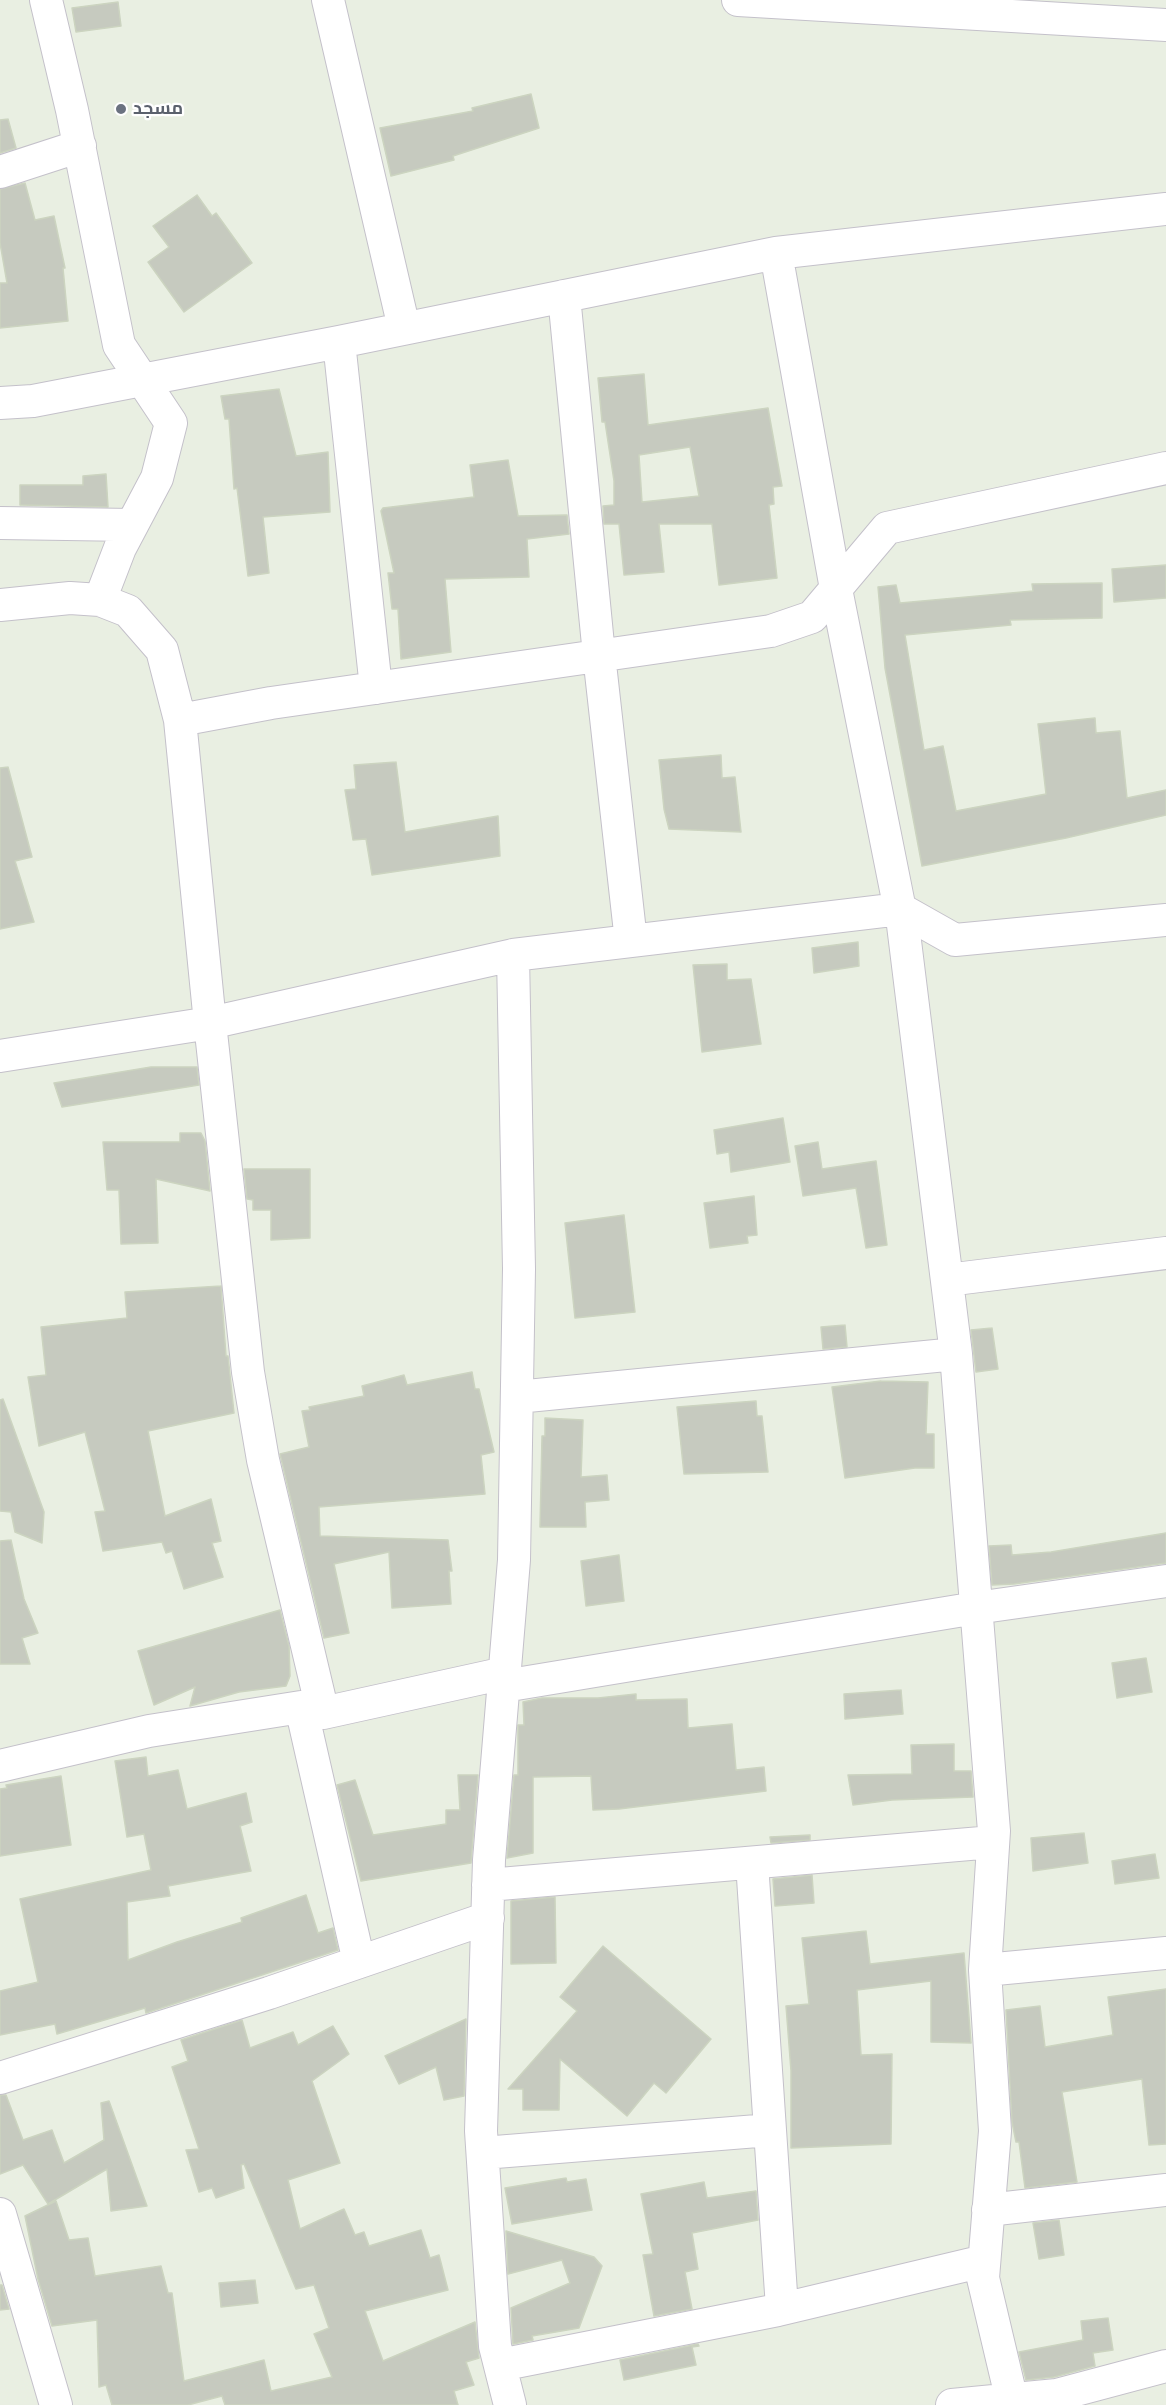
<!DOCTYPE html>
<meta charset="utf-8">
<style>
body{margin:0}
canvas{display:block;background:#e9efe2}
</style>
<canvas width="1166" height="2405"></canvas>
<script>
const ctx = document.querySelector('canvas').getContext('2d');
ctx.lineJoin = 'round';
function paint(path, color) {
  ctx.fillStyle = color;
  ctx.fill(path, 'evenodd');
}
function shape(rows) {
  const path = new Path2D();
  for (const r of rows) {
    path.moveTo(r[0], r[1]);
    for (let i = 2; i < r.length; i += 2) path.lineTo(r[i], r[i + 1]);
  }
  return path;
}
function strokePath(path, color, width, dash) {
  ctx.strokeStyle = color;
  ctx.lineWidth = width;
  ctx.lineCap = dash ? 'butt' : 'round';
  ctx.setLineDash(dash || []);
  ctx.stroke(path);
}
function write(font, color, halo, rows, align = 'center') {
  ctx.font = font + ' Raleway,Cairo,sans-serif';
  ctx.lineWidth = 4.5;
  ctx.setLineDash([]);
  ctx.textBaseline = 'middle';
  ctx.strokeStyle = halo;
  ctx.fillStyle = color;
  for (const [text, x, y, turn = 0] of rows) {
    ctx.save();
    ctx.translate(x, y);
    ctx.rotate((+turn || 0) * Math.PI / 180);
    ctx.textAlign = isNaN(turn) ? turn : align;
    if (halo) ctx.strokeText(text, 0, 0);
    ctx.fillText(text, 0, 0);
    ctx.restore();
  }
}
const building = shape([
 [118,2,121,26,76,32,72,8,118,2],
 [531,94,539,128,453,156,454,160,391,176,380,128,473,111,472,108,531,94],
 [8,119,16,148,0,153,0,120,8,119],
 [25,183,35,220,54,216,65,268,63,268,68,321,0,328,0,283,7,283,0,243,0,189,25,183],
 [197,195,212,216,216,213,252,263,184,312,148,262,169,247,153,226,197,195],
 [644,374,648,425,768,408,782,486,773,487,774,504,769,505,777,578,719,585,712,524,659,524,664,572,624,575,619,524,604,524,603,506,614,505,614,481,605,422,602,422,598,378,644,374],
 [690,447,699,496,642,502,639,455,690,447],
 [279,389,296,456,328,452,330,512,263,517,269,573,248,576,237,488,234,489,229,419,225,419,221,396,279,389],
 [508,460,518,516,567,515,569,534,527,539,529,577,445,579,451,652,401,659,398,609,392,609,388,573,394,573,381,511,383,508,474,497,470,465,508,460],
 [106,474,108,507,20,505,20,485,83,485,83,476,106,474],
 [1166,565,1166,598,1114,602,1112,569,1166,565],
 [1102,583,1102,618,1010,620,1011,625,905,635,924,750,943,746,956,811,1046,794,1038,724,1095,718,1096,733,1120,731,1127,798,1166,790,1166,815,1066,838,922,866,885,668,878,587,896,585,900,603,1033,591,1032,584,1102,583],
 [721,755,722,778,735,777,741,832,669,829,664,809,659,760,721,755],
 [396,762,405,832,498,816,500,856,372,875,366,839,353,840,345,790,356,789,354,765,396,762],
 [8,767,32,857,15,861,34,922,0,929,0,768,8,767],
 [858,942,859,966,814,973,812,948,858,942],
 [727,964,727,980,751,979,761,1044,702,1052,693,965,727,964],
 [151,1067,197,1067,199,1085,62,1107,54,1083,151,1067],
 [783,1118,790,1162,731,1172,729,1152,717,1154,714,1130,783,1118],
 [180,1133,201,1133,205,1141,210,1191,156,1179,158,1243,121,1244,119,1190,107,1190,103,1142,180,1142,180,1133],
 [818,1142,822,1169,876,1161,887,1245,866,1248,856,1188,803,1196,795,1146,818,1142],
 [244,1169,310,1169,310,1238,271,1240,271,1210,253,1210,253,1200,247,1199,244,1169],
 [754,1196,757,1235,747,1236,748,1243,710,1248,704,1203,754,1196],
 [624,1215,635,1312,575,1318,565,1223,624,1215],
 [221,1286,226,1356,228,1356,234,1413,148,1431,165,1516,211,1499,221,1541,212,1543,223,1577,184,1589,172,1551,166,1553,162,1542,103,1551,95,1512,105,1511,85,1432,39,1446,28,1377,46,1375,41,1327,127,1318,125,1292,221,1286],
 [845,1325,847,1347,823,1349,821,1327,845,1325],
 [992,1328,998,1369,976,1372,971,1330,992,1328],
 [472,1372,475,1389,479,1389,494,1452,481,1455,485,1494,319,1507,320,1536,448,1540,452,1571,449,1571,451,1604,392,1608,389,1552,334,1564,349,1633,324,1638,280,1454,309,1447,302,1411,310,1410,309,1407,364,1396,362,1386,404,1375,407,1385,472,1372],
 [881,1381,928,1382,926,1434,934,1434,934,1468,915,1468,845,1478,832,1387,881,1381],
 [3,1399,44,1512,42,1543,15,1532,11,1512,0,1511,0,1400,3,1399],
 [756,1401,757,1416,762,1416,768,1472,684,1474,677,1407,756,1401],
 [545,1418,583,1420,581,1477,607,1475,609,1500,585,1502,586,1527,540,1527,542,1436,545,1436,545,1418],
 [1166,1533,1166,1563,1014,1584,992,1585,989,1546,1011,1545,1012,1555,1051,1552,1166,1533],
 [11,1540,24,1599,38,1633,22,1638,30,1664,0,1664,0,1541,11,1540],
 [619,1555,624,1601,586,1606,581,1561,619,1555],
 [280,1610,289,1646,290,1676,286,1686,239,1692,190,1706,195,1687,154,1705,138,1651,280,1610],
 [1146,1658,1152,1692,1117,1698,1112,1663,1146,1658],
 [901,1690,903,1714,845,1719,844,1694,901,1690],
 [636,1694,636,1700,687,1699,688,1728,732,1724,736,1770,764,1767,766,1791,619,1809,593,1810,591,1776,533,1777,533,1853,507,1858,514,1775,518,1775,518,1725,524,1725,523,1702,542,1698,598,1698,636,1694],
 [954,1744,954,1771,971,1771,973,1797,892,1800,853,1805,848,1775,912,1774,911,1745,954,1744],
 [146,1757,148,1776,178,1770,187,1809,246,1793,252,1822,240,1826,251,1871,168,1886,170,1896,127,1902,128,1960,177,1942,242,1922,241,1918,306,1895,318,1933,333,1928,338,1950,146,2013,145,2008,57,2034,55,2024,0,2035,0,1991,38,1982,20,1899,151,1870,144,1834,127,1837,115,1761,146,1757],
 [458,1775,478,1775,471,1863,361,1881,337,1785,355,1780,373,1835,446,1824,446,1810,460,1810,458,1775],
 [61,1776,71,1845,0,1856,0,1789,7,1788,6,1785,61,1776],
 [1084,1833,1088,1863,1033,1871,1031,1838,1084,1833],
 [810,1835,810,1840,771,1843,770,1837,810,1835],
 [1155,1854,1159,1878,1115,1884,1112,1861,1155,1854],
 [812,1875,814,1903,775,1906,773,1879,812,1875],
 [555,1897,556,1963,511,1964,511,1901,555,1897],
 [866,1931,870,1964,964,1953,971,2043,931,2042,931,1981,857,1990,861,2055,892,2054,891,2144,791,2148,791,2071,786,2006,809,2004,802,1938,866,1931],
 [603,1946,711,2039,666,2093,654,2083,627,2116,560,2059,559,2110,523,2110,523,2089,508,2089,577,2011,560,1997,603,1946],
 [1166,1989,1166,2144,1149,2145,1142,2079,1062,2092,1077,2182,1025,2188,1019,2142,1016,2142,1012,2122,1006,2010,1040,2006,1045,2047,1113,2035,1108,1997,1166,1989],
 [466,2019,464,2096,444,2100,436,2067,399,2084,385,2056,466,2019],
 [242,2020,250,2048,293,2032,298,2045,333,2026,349,2054,312,2081,340,2163,288,2180,300,2229,344,2209,355,2235,364,2232,369,2246,421,2230,430,2258,439,2255,448,2290,365,2311,383,2361,475,2322,479,2358,466,2362,474,2385,454,2391,458,2405,225,2405,222,2396,188,2405,112,2405,106,2385,99,2387,97,2320,52,2326,38,2279,25,2216,56,2201,69,2240,88,2238,95,2276,161,2266,168,2293,172,2293,184,2381,264,2360,271,2391,332,2377,314,2334,329,2328,314,2285,296,2289,244,2164,241,2165,244,2188,216,2198,212,2188,199,2192,186,2150,199,2149,172,2067,188,2061,181,2040,242,2020],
 [0,2095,6,2095,23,2140,52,2130,64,2163,104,2140,101,2103,109,2101,147,2206,111,2211,107,2169,48,2204,23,2165,0,2174,0,2095],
 [566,2178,567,2182,586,2179,592,2210,512,2224,505,2188,566,2178],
 [704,2182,707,2198,756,2191,758,2220,692,2233,698,2269,685,2272,692,2309,654,2316,643,2255,653,2254,641,2194,704,2182],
 [1059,2220,1064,2255,1039,2259,1033,2223,1059,2220],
 [506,2231,594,2257,602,2266,579,2328,532,2336,533,2340,513,2344,511,2308,570,2283,562,2260,508,2274,506,2231],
 [255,2280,258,2303,221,2307,219,2283,255,2280],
 [0,2285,2,2285,9,2309,0,2310,0,2285],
 [1108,2318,1113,2350,1093,2353,1095,2366,1054,2377,1026,2380,1019,2352,1083,2340,1081,2321,1108,2318],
 [698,2344,699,2346,692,2347,696,2365,624,2380,620,2360,698,2344]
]);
paint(building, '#c6cabf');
strokePath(building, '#ccd4c0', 1.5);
const minor = shape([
 [46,0,72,110,119,345,171,423,157,478,120,548,100,600],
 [328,0,404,328],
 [738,0,1166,25],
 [0,172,80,146],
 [776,253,836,589,903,925,956,1354,994,1831,985,1970,995,2131,983,2278,1013,2405],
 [564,296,599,655,631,941],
 [339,342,376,688],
 [0,403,33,401,339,342,776,253,1166,209],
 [0,523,132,525],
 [0,605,70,598,100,600,128,611,162,650,180,720,210,1023,248,1372,263,1460,323,1713],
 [180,720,271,703,771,631,812,617,887,528,1166,468],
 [0,1056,210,1023,513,955,900,909,955,940,1166,920],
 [947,1280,1166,1253],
 [517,1397,956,1354],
 [504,1686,976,1608,1166,1581],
 [301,1707,359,1962],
 [0,1766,149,1731,301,1707,323,1713,505,1673],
 [752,1863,782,2308],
 [488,1885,993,1842],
 [985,1970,1166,1953],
 [0,2078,269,1993,488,1918],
 [483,2153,770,2130],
 [988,2210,1166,2190],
 [0,2214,56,2405],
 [500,2365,778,2310,984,2261],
 [510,2405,495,2346,481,2131,489,1860,514,1560,519,1269,513,955],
 [952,2405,1057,2395,1166,2366]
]);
strokePath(minor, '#c4c1ca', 34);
strokePath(minor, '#fff', 32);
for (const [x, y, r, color] of [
 [121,109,6,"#6b7280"]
]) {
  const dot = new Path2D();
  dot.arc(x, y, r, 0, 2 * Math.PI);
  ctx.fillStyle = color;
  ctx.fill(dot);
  strokePath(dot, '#fff', 2);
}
write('bold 18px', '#5b616d', '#fff', [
 ["مسجد",133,109]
], 'left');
</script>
